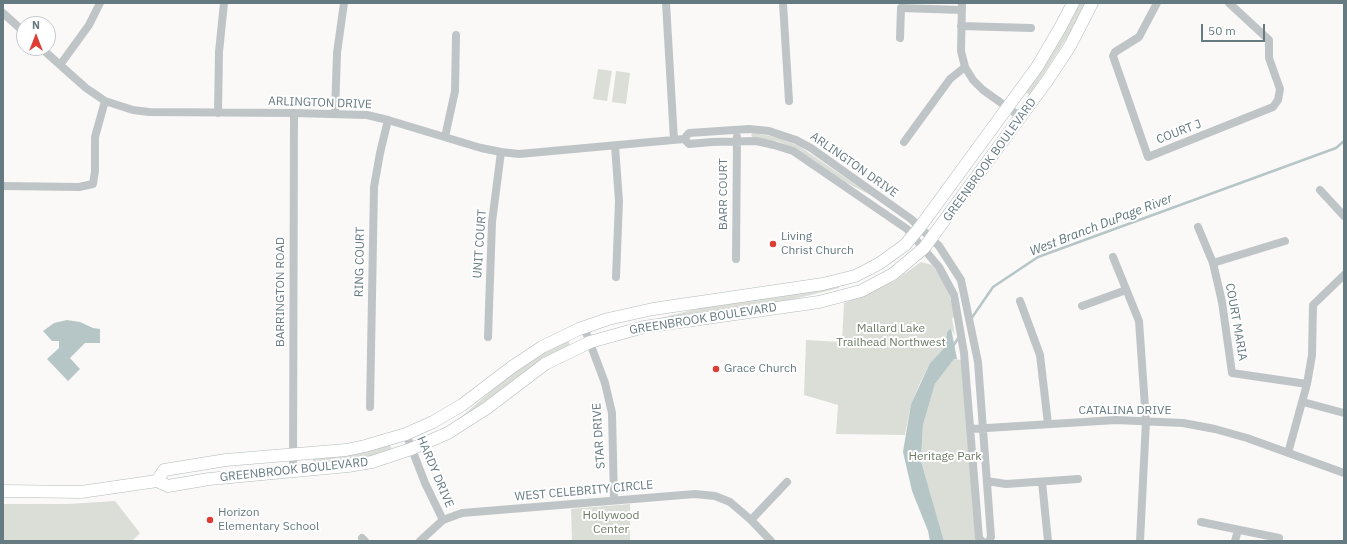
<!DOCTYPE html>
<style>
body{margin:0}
#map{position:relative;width:1347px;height:544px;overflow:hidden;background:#faf9f8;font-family:"IBM Plex Sans",sans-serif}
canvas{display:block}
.frame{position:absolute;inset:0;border:4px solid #667a81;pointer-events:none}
.north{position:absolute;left:16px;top:16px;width:40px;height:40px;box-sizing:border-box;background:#fff;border:1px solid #c2cacd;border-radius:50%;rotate:0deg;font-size:11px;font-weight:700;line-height:16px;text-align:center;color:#667a81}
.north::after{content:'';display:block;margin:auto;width:14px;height:18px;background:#dc3d35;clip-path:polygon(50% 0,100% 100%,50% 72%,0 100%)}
.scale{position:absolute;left:1201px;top:24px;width:64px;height:18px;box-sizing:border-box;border:2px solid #667a81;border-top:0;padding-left:5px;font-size:12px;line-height:14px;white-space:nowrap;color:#667a81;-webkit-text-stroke:3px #fff;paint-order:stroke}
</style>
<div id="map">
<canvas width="1347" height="544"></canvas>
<div class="frame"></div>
<div class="north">N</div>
<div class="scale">50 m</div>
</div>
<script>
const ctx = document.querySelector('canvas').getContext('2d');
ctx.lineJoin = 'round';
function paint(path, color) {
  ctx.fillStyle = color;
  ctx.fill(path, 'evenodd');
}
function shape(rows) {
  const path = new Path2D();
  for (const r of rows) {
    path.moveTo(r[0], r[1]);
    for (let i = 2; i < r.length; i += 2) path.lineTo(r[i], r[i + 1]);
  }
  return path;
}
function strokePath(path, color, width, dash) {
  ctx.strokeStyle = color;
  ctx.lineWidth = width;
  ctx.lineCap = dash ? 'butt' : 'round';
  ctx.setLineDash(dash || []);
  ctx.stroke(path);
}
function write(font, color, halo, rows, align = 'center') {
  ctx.font = font + ' "IBM Plex Sans",sans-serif';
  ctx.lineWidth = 4;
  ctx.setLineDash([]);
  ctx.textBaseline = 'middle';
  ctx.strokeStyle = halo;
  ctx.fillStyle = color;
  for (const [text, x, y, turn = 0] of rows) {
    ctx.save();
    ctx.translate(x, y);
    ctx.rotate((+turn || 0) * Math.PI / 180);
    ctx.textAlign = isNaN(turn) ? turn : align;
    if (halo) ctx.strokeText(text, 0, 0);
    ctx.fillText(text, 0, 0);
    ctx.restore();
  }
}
paint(shape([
 [1079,3,1085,3,1070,33,1030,95,1025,92,1061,39],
 [598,69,612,71,607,101,593,99],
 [616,71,630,73,626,104,612,102],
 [753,133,777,137,799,146,872,196,845,182,794,148,777,141,752,137,751,135],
 [921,262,932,265,942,278,949,294,955,317,952,318,955,336,951,328,947,332,945,347,930,363,920,383,911,404,905,435,836,434,838,405,804,395,806,340,842,342,844,303,894,281],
 [839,286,839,288,790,300,653,320,708,306,810,292],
 [568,340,570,345,530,368,461,419,460,418,505,379,533,359],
 [954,359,963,360,977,541,944,541,921,461,923,425,935,384],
 [390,445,392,450,363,458,313,464,313,458],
 [115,501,140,533,132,541,3,541,3,504,68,504],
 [630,504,630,541,572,541,571,509]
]), '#dbded7');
paint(shape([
 [67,320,80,322,93,328,100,329,100,343,85,343,70,358,80,369,68,381,47,359,59,348,59,341,52,341,43,331,54,323],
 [951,328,957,359,954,359,935,384,923,425,921,461,944,541,930,541,928,531,912,491,903,452,911,404,930,363,945,347,947,332]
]), '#b6c6c7');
strokePath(shape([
 [971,319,993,287,1038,257,1336,148,1344,141],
 [953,346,959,337]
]), '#b6c6c7', 2.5);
const secondary = shape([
 [157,481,164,470,226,460,346,450,365,446,406,434,433,422,462,405,512,367,542,347,579,329,608,319,653,309,823,284,855,276,867,270,880,263,905,245,920,227,1037,67,1060,28,1073,3],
 [3,491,81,492,157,481,168,486,209,479,348,466,372,462,411,449,448,433,487,408,545,364,590,342,644,327,819,302,861,291,893,274,924,248,1047,81,1070,46,1092,3]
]);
strokePath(secondary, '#b1babc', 13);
strokePath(shape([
 [666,3,674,140],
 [783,3,789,101],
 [962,3,961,51,965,67,973,80,983,90,1021,117],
 [1157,3,1139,37,1115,52,1113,56,1148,157,1273,107,1278,100,1280,89,1269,58,1269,40,1229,3],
 [3,13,24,32],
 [961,26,1031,28],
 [900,38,901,8,962,10],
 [41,48,86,88,105,101,133,110,149,112,294,113,367,115,388,120,481,148,501,152,519,154,684,139,689,133,749,129,769,131,796,140,811,148,911,219,939,246,961,280,978,362,991,537,989,541],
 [60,65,89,25,100,3],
 [218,113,219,52,224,3],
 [335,114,337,53,344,3],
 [445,137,455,91,456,35],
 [684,139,689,144,712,142,756,141,774,145,793,151,907,229,939,267,954,295,964,353,979,538,982,541],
 [904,142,950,79,965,67],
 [615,146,619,201,616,277],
 [3,186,79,187,93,184,95,171,95,137,105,101],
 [1320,190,1344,216],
 [1198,227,1213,263,1222,302,1232,373,1307,384],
 [1113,257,1139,321,1146,421,1140,541],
 [736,259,737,137],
 [1213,263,1285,241],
 [1020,301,1040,355,1048,424],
 [1082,306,1126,290],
 [584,327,605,383,612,413,614,500],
 [488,337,492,222,501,152],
 [1303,402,1344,413],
 [370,407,374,187,380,153,388,120],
 [971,429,1116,420,1183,423,1215,429,1247,438,1344,473],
 [406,434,425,483,443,520],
 [1288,453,1307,384,1312,355,1313,305,1344,275],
 [293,471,294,113],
 [987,481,1006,484,1078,479],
 [1042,482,1048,541],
 [751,520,787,482],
 [1201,522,1279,538],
 [362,538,365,541],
 [420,541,443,520,462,513,695,494,715,496,730,502,751,520,771,541],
 [1235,541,1238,530]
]), '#bfc5c7', 8);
strokePath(secondary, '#fff', 12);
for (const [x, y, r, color] of [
 [773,244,4,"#dc3d35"],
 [716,369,4,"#dc3d35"],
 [210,520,4,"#dc3d35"]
]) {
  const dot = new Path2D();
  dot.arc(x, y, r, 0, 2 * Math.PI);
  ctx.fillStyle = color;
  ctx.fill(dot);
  strokePath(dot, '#fff', 1.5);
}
write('12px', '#667a81', '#fff', [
 ["ARLINGTON DRIVE",320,103,2],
 ["COURT J",1179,132,-21],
 ["GREENBROOK BOULEVARD",990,160,-54],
 ["ARLINGTON DRIVE",854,165,35],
 ["BARR COURT",724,194,-90],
 ["UNIT COURT",480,244,-86],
 ["RING COURT",360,262,-89],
 ["BARRINGTON ROAD",281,292,-90],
 ["GREENBROOK BOULEVARD",703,319,-9],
 ["COURT MARIA",1236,322,80],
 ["CATALINA DRIVE",1125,411],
 ["STAR DRIVE",599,436,-94],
 ["GREENBROOK BOULEVARD",294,470,-6],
 ["HARDY DRIVE",435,472,67],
 ["WEST CELEBRITY CIRCLE",584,491,-5]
]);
write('12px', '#667a81', '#fff', [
 ["Living",781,237],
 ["Christ Church",781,251],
 ["Grace Church",724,369],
 ["Horizon",218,513],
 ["Elementary School",218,527]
], 'left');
write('12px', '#6c7a65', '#fff', [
 ["Mallard Lake",891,329],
 ["Trailhead Northwest",891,343],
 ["Heritage Park",945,457],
 ["Hollywood",611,516],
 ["Center",611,530]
]);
write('italic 13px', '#60787b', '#fff', [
 ["West Branch DuPage River",1101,225,-21]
]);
</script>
